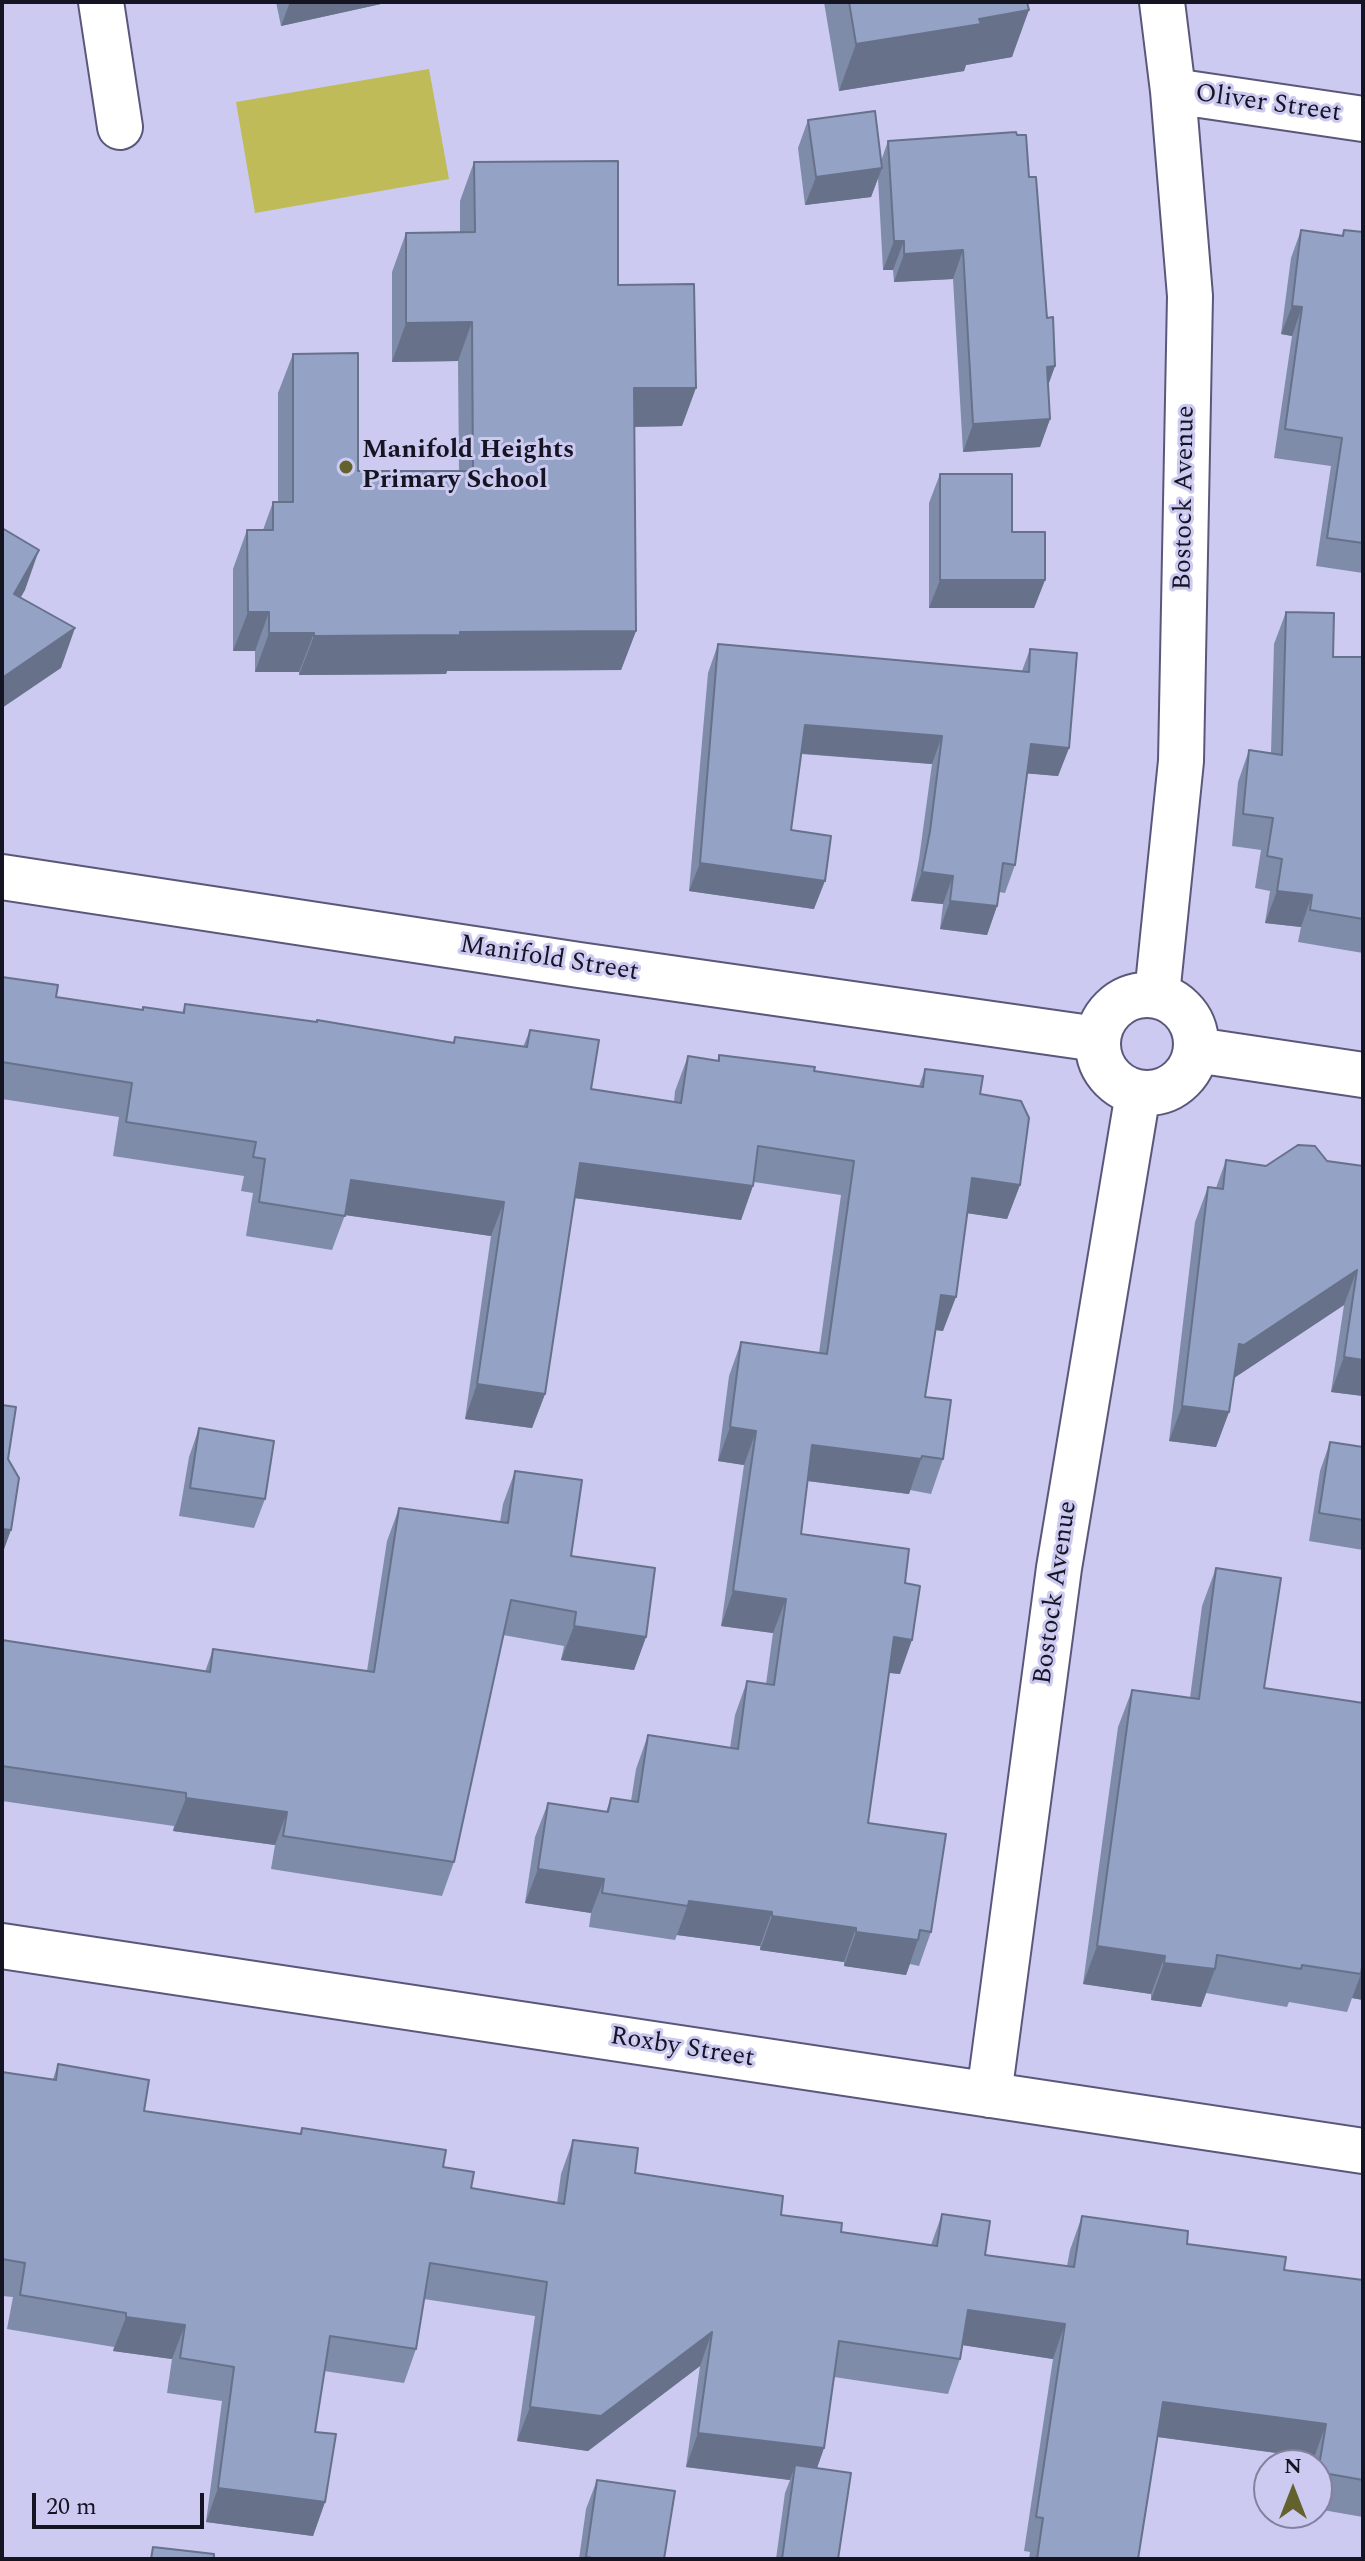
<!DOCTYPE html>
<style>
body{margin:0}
#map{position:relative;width:1365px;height:2561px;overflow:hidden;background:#cccaf1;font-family:Spectral,serif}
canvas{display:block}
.frame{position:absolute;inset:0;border:4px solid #151422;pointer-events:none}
.north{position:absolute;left:1253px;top:2449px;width:80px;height:80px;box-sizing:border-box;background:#cccaf1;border:2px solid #83819e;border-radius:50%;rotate:0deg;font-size:22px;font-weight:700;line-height:32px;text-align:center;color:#151422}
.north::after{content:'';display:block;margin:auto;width:28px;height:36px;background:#63622f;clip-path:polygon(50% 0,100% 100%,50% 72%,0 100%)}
.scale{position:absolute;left:32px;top:2493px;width:172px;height:36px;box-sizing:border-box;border:4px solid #151422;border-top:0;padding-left:10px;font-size:24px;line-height:28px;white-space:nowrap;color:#151422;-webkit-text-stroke:6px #cccaf1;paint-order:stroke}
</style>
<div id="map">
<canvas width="1365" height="2561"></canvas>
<div class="frame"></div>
<div class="north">N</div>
<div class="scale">20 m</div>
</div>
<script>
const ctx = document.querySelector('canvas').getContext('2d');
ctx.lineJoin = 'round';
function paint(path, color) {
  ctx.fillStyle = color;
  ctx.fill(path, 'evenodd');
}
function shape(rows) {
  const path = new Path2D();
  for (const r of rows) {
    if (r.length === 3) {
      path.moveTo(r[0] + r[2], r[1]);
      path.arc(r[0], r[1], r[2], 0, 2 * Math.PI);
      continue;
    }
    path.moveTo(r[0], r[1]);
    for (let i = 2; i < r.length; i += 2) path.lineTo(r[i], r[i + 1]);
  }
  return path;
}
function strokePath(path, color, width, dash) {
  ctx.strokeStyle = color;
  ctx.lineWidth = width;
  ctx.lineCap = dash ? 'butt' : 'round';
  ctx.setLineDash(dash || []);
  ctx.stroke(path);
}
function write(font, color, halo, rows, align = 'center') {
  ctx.font = font + ' Spectral,serif';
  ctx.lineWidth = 6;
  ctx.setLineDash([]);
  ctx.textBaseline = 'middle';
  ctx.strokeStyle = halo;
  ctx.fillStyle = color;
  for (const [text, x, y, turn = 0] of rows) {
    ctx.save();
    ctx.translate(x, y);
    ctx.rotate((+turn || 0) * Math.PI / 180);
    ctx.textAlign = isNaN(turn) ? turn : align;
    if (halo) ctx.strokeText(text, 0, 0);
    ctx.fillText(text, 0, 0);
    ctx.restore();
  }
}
paint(shape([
 [429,69,449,179,255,213,236,102]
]), '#bebb58');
const minor = shape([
 [101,2,120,127],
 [1173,91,1363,119],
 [2,877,579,965,1097,1039],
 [1147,1044,49],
 [1157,995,1181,761,1190,296,1173,91,1162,2],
 [1196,1050,1363,1075],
 [2,1946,1363,2151],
 [989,2095,1059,1568,1138,1093]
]);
strokePath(minor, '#5a587a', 48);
strokePath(minor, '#fff', 44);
paint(shape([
 [276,2,390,2,281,26],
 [824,2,1027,2,1012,57,966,65,964,71,839,91],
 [808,120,881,161,888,141,1029,177,1047,318,1055,366,1048,385,1050,419,1040,447,963,452,953,279,894,282,893,270,883,270,878,178,871,197,805,205,798,148],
 [474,162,618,285,682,426,634,427,636,631,621,670,447,671,446,674,299,675,299,672,255,672,255,651,233,651,233,569,247,530,263,530,273,502,278,502,278,393,293,354,358,471,459,471,458,361,392,362,392,272,406,233,460,232,460,201],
 [1301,230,1342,235,1344,230,1363,232,1363,573,1316,566,1331,466,1274,458,1292,336,1281,334,1291,258],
 [940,474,1012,532,1045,580,1034,608,929,608,929,503],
 [1286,612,1333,657,1363,657,1363,953,1298,942,1301,927,1265,923,1270,891,1255,888,1261,850,1232,846,1238,782,1249,750,1271,753,1274,644],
 [718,644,1022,671,1030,649,1069,748,1058,776,1027,773,1015,865,1005,893,999,892,997,906,987,935,940,929,943,904,911,901,919,859,932,764,801,754,791,830,814,909,689,891,708,673],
 [2,977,56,997,142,1010,182,1013,185,1004,453,1042,455,1037,523,1047,530,1030,591,1089,674,1102,675,1091,688,1056,717,1061,719,1055,814,1071,919,1086,925,1069,980,1094,1020,1185,1007,1219,967,1213,943,1331,936,1330,925,1397,943,1459,931,1494,910,1490,909,1494,808,1481,801,1534,905,1583,900,1674,889,1673,868,1823,931,1932,919,1966,910,1964,906,1975,844,1966,844,1962,760,1950,760,1946,677,1935,675,1940,589,1927,591,1913,525,1903,535,1837,548,1803,606,1812,611,1798,631,1801,636,1769,648,1735,730,1748,735,1715,747,1681,766,1684,773,1633,721,1626,744,1465,718,1461,729,1376,741,1342,819,1353,841,1195,754,1182,741,1220,574,1198,545,1394,532,1428,465,1419,491,1236,345,1215,332,1250,246,1236,253,1193,241,1191,244,1176,113,1156,119,1117,2,1099],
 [1226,1160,1266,1166,1327,1161,1363,1166,1363,1396,1331,1392,1344,1305,1234,1378,1229,1412,1216,1447,1169,1441,1195,1222,1208,1187,1216,1188],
 [199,1428,265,1499,254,1528,179,1516,189,1457],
 [1330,1442,1363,1447,1363,1550,1309,1541,1320,1471],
 [515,1471,571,1556,646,1637,634,1670,561,1660,564,1646,503,1635,454,1862,442,1896,271,1869,275,1845,173,1831,174,1826,2,1801,2,1640,205,1672,213,1649,367,1671,387,1541,399,1508,500,1522,503,1504],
 [1216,1568,1264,1688,1363,1703,1363,2000,1352,1998,1347,2012,1289,2002,1287,2007,1206,1993,1201,2007,1151,2000,1151,1994,1083,1984,1118,1727,1132,1690,1190,1698,1202,1606],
 [58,2064,144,2111,300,2134,302,2128,443,2167,471,2188,557,2203,561,2174,573,2140,635,2173,841,2232,931,2245,942,2214,985,2255,1067,2266,1070,2250,1082,2216,1284,2270,1363,2280,1363,2517,1317,2509,1317,2465,1313,2465,1314,2458,1157,2437,1138,2559,1029,2559,1030,2552,1024,2551,1053,2359,963,2345,960,2359,948,2394,834,2377,824,2448,817,2468,838,2559,776,2559,785,2493,790,2480,686,2467,700,2366,588,2451,517,2441,535,2316,424,2299,416,2349,404,2383,324,2371,315,2432,325,2502,313,2536,206,2522,222,2401,167,2393,172,2359,113,2351,114,2347,7,2329,13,2297,2,2296,2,2072,53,2079],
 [597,2480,664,2559,579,2559,586,2509]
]), '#7e8ba9');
paint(shape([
 [290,2,390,2,281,26],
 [1029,10,1012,57,966,65,964,71,839,91,856,44,979,19],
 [882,168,871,197,805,205,816,177],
 [894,241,904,241,893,270,883,270],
 [963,250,953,279,894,282,904,254],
 [1292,306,1302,307,1292,336,1281,334],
 [472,322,458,361,392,362,406,323],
 [1055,366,1045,394,1047,367],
 [634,388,696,388,682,426,620,427],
 [1050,419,1040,447,963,452,973,424],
 [39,550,25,590,2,630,14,594],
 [940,580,1045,580,1034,608,929,608],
 [248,612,269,612,255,651,233,651],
 [75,628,61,668,2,708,2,678],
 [636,631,621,670,447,671,446,674,299,675,314,636,460,632],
 [269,633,314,633,299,672,255,672],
 [805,725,942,736,932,764,795,753],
 [1031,744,1069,748,1058,776,1021,773],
 [700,863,825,881,814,909,689,891],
 [922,872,953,876,943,904,911,901],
 [1277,891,1312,895,1301,927,1265,923],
 [950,901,997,906,987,935,940,929],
 [580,1163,753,1186,741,1220,567,1197],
 [972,1178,1020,1185,1007,1219,959,1212],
 [351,1180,504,1202,491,1236,338,1214],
 [1357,1270,1344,1305,1231,1380,1239,1344],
 [941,1295,956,1297,943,1331,928,1329],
 [1344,1357,1363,1360,1363,1396,1331,1392],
 [477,1384,545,1394,532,1428,465,1419],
 [1182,1406,1229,1412,1216,1447,1169,1441],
 [730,1427,756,1431,744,1465,718,1461],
 [812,1445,921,1459,909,1494,800,1480],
 [2,1529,11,1530,2,1555],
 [733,1591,786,1599,773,1633,721,1626],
 [574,1626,646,1637,634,1670,561,1660],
 [894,1637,912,1640,900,1674,882,1672],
 [186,1798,287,1812,275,1845,173,1831],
 [538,1869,604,1879,591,1913,525,1903],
 [689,1901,772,1912,760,1946,677,1935],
 [772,1916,856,1928,844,1962,760,1950],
 [856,1932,918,1940,906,1975,844,1966],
 [1097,1946,1165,1956,1151,1994,1083,1984],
 [1363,1960,1363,2000,1352,1998,1361,1974],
 [1164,1963,1215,1969,1201,2007,1151,2000],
 [968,2310,1065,2324,1053,2359,955,2344],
 [126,2317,185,2325,172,2359,113,2351],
 [712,2332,700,2366,588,2451,517,2441,530,2407],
 [1163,2402,1326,2424,1314,2458,1151,2436],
 [698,2433,824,2448,812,2482,795,2465,790,2480,686,2467],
 [218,2488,325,2502,313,2536,206,2522]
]), '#67718a');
const building = shape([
 [849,2,1027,2,1029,10,979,19,981,24,856,44,849,2],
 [875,111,882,168,816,177,808,120,875,111],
 [1016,132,1017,135,1026,135,1029,177,1036,177,1047,318,1053,317,1055,366,1047,367,1050,419,973,424,963,250,904,254,904,241,894,241,888,141,1016,132],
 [618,161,618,285,694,284,696,388,634,388,636,631,460,632,460,635,314,636,314,633,269,633,269,612,248,612,247,530,273,530,273,502,293,502,293,354,358,353,358,471,473,471,472,322,406,323,406,233,475,232,474,162,618,161],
 [1301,230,1343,236,1344,230,1363,232,1363,543,1327,538,1342,438,1285,429,1302,307,1292,306,1301,230],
 [940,474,1012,474,1012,532,1045,532,1045,580,940,580,940,474],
 [2,528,39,550,14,594,75,628,2,678,2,528],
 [1286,612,1334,613,1333,657,1363,657,1363,919,1310,910,1312,895,1277,891,1282,859,1267,856,1273,818,1243,814,1249,750,1282,755,1286,612],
 [718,644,1029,672,1030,649,1077,653,1069,748,1031,744,1015,865,1003,863,997,906,950,901,953,876,922,872,930,831,942,736,805,725,791,830,831,836,825,881,700,863,718,644],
 [2,977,58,985,56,997,143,1010,143,1007,184,1013,185,1004,317,1022,317,1020,454,1043,455,1037,527,1047,530,1030,599,1040,591,1089,681,1103,688,1056,719,1061,719,1055,815,1067,814,1071,923,1087,925,1069,983,1076,980,1094,1021,1101,1029,1118,1020,1185,972,1178,956,1297,941,1295,925,1397,951,1400,943,1459,922,1456,921,1459,812,1445,801,1534,909,1549,905,1583,920,1586,912,1640,894,1637,868,1823,946,1834,931,1932,920,1930,918,1940,856,1932,856,1928,772,1916,772,1912,689,1901,688,1906,602,1893,604,1879,538,1869,548,1803,608,1812,611,1798,638,1802,648,1735,738,1749,747,1681,774,1685,786,1599,733,1591,756,1431,730,1427,741,1342,827,1354,854,1161,758,1146,753,1186,580,1163,545,1394,477,1384,504,1202,351,1180,345,1216,259,1202,265,1159,253,1157,256,1142,126,1122,132,1083,2,1062,2,977],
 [1298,1145,1315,1146,1327,1161,1363,1166,1363,1360,1344,1357,1357,1270,1244,1345,1239,1344,1229,1412,1182,1406,1208,1187,1223,1189,1226,1160,1266,1166,1298,1145],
 [2,1405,16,1407,8,1459,19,1478,11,1530,2,1529,2,1405],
 [199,1428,274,1441,265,1499,190,1488,199,1428],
 [1330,1442,1363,1447,1363,1520,1319,1513,1330,1442],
 [515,1471,582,1480,571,1556,655,1568,646,1637,574,1626,576,1612,511,1600,454,1862,283,1836,287,1812,186,1798,186,1793,2,1766,2,1640,210,1672,213,1649,374,1672,399,1508,508,1523,515,1471],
 [1216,1568,1281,1578,1264,1688,1363,1703,1363,1960,1361,1974,1302,1965,1301,1969,1217,1955,1215,1969,1164,1963,1165,1956,1097,1946,1132,1690,1199,1699,1216,1568],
 [58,2064,149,2080,144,2111,301,2134,302,2128,446,2150,443,2167,474,2172,471,2188,564,2204,573,2140,638,2148,635,2173,783,2196,781,2215,842,2223,841,2232,937,2246,942,2214,990,2221,985,2255,1074,2267,1082,2216,1188,2231,1187,2244,1286,2257,1284,2270,1363,2280,1363,2480,1318,2472,1326,2424,1163,2402,1138,2559,1037,2559,1043,2518,1036,2517,1065,2324,968,2310,960,2359,839,2341,824,2448,698,2433,712,2332,601,2416,530,2407,547,2282,430,2263,416,2349,330,2336,315,2432,336,2434,325,2502,218,2488,234,2367,180,2358,185,2325,126,2317,126,2313,20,2295,25,2263,2,2259,2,2072,56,2080,58,2064],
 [795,2465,851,2473,838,2559,782,2559,795,2465],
 [597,2480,675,2491,664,2559,599,2559,586,2557,597,2480],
 [153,2547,214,2554,214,2559,151,2559,153,2547]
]);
paint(building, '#93a2c5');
strokePath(building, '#67718a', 2);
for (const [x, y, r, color] of [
 [346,467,8,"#63622f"]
]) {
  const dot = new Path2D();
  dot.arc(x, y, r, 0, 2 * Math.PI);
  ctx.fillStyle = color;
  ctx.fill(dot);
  strokePath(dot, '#cccaf1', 3);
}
write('26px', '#151422', '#cccaf1', [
 ["Oliver Street",1268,105,8],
 ["Bostock Avenue",1186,498,-89],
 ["Manifold Street",549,960,9],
 ["Bostock Avenue",1057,1593,-82],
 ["Roxby Street",682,2049,9]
]);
write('bold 26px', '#151422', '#cccaf1', [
 ["Manifold Heights",362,452],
 ["Primary School",362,482]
], 'left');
</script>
